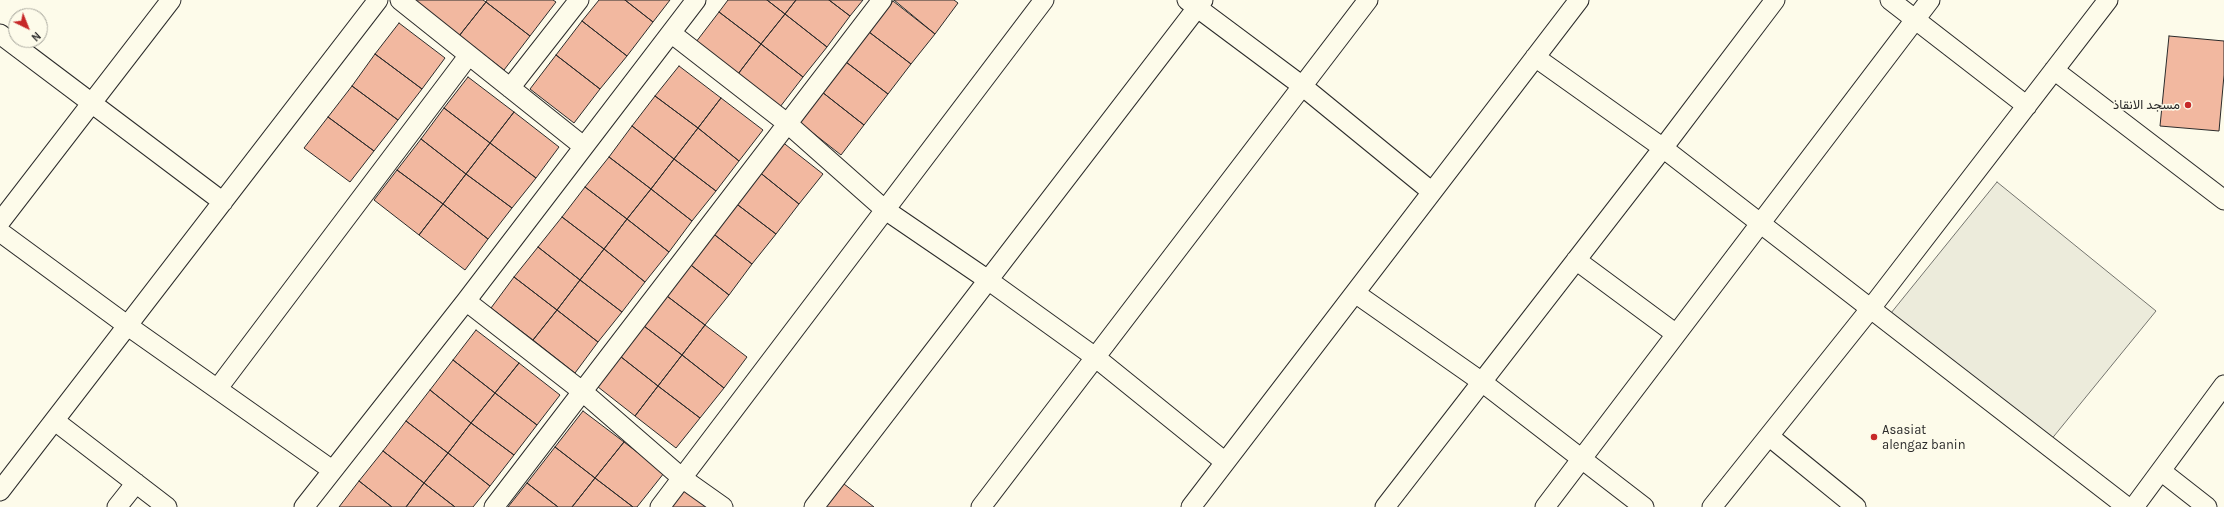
<!DOCTYPE html>
<meta charset="utf-8">
<style>
body{margin:0}
#map{position:relative;width:2224px;height:507px;overflow:hidden;background:#fdfbea;font-family:Karla,sans-serif}
canvas{display:block}
.north{position:absolute;left:8px;top:8px;width:40px;height:40px;box-sizing:border-box;background:#fdfbea;border:1px solid #a9a89e;border-radius:50%;rotate:137deg;font-size:11px;font-weight:700;line-height:16px;text-align:center;color:#2b2b2b}
.north::after{content:'';display:block;margin:auto;width:14px;height:18px;background:#c62828;clip-path:polygon(50% 0,100% 100%,50% 72%,0 100%)}
</style>
<div id="map">
<canvas width="2224" height="507"></canvas>
<div class="north">N</div>
</div>
<script>
const ctx = document.querySelector('canvas').getContext('2d');
ctx.lineJoin = 'round';
function paint(path, color) {
  ctx.fillStyle = color;
  ctx.fill(path, 'evenodd');
}
function shape(rows) {
  const path = new Path2D();
  for (const r of rows) {
    path.moveTo(r[0], r[1]);
    for (let i = 2; i < r.length; i += 2) path.lineTo(r[i], r[i + 1]);
  }
  return path;
}
function strokePath(path, color, width, dash) {
  ctx.strokeStyle = color;
  ctx.lineWidth = width;
  ctx.lineCap = dash ? 'butt' : 'round';
  ctx.setLineDash(dash || []);
  ctx.stroke(path);
}
function write(font, color, halo, rows, align = 'center') {
  ctx.font = font + ' Karla,Vazirmatn,sans-serif';
  ctx.lineWidth = 3;
  ctx.setLineDash([]);
  ctx.textBaseline = 'middle';
  ctx.strokeStyle = halo;
  ctx.fillStyle = color;
  for (const [text, x, y, turn = 0] of rows) {
    ctx.save();
    ctx.translate(x, y);
    ctx.rotate((+turn || 0) * Math.PI / 180);
    ctx.textAlign = isNaN(turn) ? turn : align;
    if (halo) ctx.strokeText(text, 0, 0);
    ctx.fillText(text, 0, 0);
    ctx.restore();
  }
}
const green = shape([
 [1997,182,2156,311,2050,441,1891,313,1997,182]
]);
paint(green, '#ecebdb');
strokePath(green, '#74746e', 1);
const building = shape([
 [416,0,483,0,486,2,459,36,415,2,416,0],
 [487,0,553,0,556,2,530,36,486,2,487,0],
 [599,0,625,0,653,22,627,56,582,21,599,0],
 [625,0,670,0,653,22,625,0],
 [728,0,767,0,785,14,761,44,719,12,728,0],
 [767,0,796,0,785,14,767,0],
 [796,0,829,0,850,16,827,47,785,14,796,0],
 [829,0,863,0,850,16,829,0],
 [894,0,954,0,958,3,935,34,894,0],
 [893,1,935,34,911,64,869,32,893,1],
 [486,2,530,36,504,70,459,36,486,2],
 [719,12,761,44,738,74,696,42,719,12],
 [785,14,827,47,803,77,761,44,785,14],
 [582,21,627,56,600,89,556,55,582,21],
 [399,23,445,58,422,89,375,54,399,23],
 [869,32,911,64,888,94,846,62,869,32],
 [2169,36,2224,41,2224,75,2219,131,2160,126,2169,36],
 [761,44,803,77,780,107,738,74,761,44],
 [375,54,422,89,398,120,352,86,375,54],
 [556,55,600,89,574,123,530,89,556,55],
 [846,62,888,94,864,125,822,92,846,62],
 [679,66,721,98,698,128,655,96,679,66],
 [468,77,514,112,490,143,444,108,468,77],
 [352,86,398,120,374,151,328,117,352,86],
 [822,92,864,125,841,155,799,122,822,92],
 [655,96,698,128,674,159,632,126,655,96],
 [721,98,763,130,739,161,698,128,721,98],
 [444,108,490,143,466,174,421,139,444,108],
 [514,112,559,147,536,178,490,143,514,112],
 [328,117,374,151,350,182,304,148,328,117],
 [632,126,674,159,651,189,609,157,632,126],
 [698,128,739,161,716,191,674,159,698,128],
 [421,139,466,174,443,204,397,170,421,139],
 [781,141,823,174,799,204,758,171,781,141],
 [490,143,536,178,512,208,466,174,490,143],
 [609,157,651,189,627,219,585,187,609,157],
 [674,159,716,191,692,221,651,189,674,159],
 [397,170,443,204,419,235,374,200,397,170],
 [758,171,799,204,776,234,734,202,758,171],
 [466,174,512,208,488,239,443,204,466,174],
 [585,187,627,219,604,249,562,217,585,187],
 [651,189,692,221,669,252,627,219,651,189],
 [734,202,776,234,752,264,711,232,734,202],
 [443,204,488,239,465,270,419,235,443,204],
 [562,217,604,249,580,280,538,247,562,217],
 [627,219,669,252,645,282,604,249,627,219],
 [711,232,752,264,729,295,687,262,711,232],
 [538,247,580,280,557,310,514,277,538,247],
 [604,249,645,282,622,312,580,280,604,249],
 [687,262,729,295,705,325,663,293,687,262],
 [514,277,557,310,533,340,491,308,514,277],
 [580,280,622,312,598,342,557,310,580,280],
 [663,293,705,325,682,355,640,323,663,293],
 [557,310,598,342,575,373,533,340,557,310],
 [640,323,682,355,658,386,616,353,640,323],
 [705,325,747,357,724,388,682,355,705,325],
 [476,330,519,363,495,393,453,360,476,330],
 [616,353,658,386,635,416,593,383,616,353],
 [682,355,724,388,700,418,658,386,682,355],
 [453,360,495,393,471,423,430,390,453,360],
 [519,363,560,395,537,425,495,393,519,363],
 [658,386,700,418,676,448,635,416,658,386],
 [430,390,471,423,448,453,406,421,430,390],
 [495,393,537,425,514,455,471,423,495,393],
 [583,411,624,442,595,478,555,447,583,411],
 [406,421,448,453,424,483,383,451,406,421],
 [471,423,514,455,490,486,448,453,471,423],
 [624,442,664,473,637,507,633,507,595,478,624,442],
 [555,447,595,478,572,507,558,507,527,483,555,447],
 [383,451,424,483,406,507,392,507,359,481,383,451],
 [448,453,490,486,473,507,455,507,424,483,448,453],
 [595,478,633,507,572,507,595,478],
 [359,481,392,507,339,507,359,481],
 [424,483,455,507,406,507,424,483],
 [527,483,558,507,508,507,527,483],
 [844,484,874,507,826,507,844,484],
 [684,485,713,507,666,507,684,485]
]);
paint(building, '#f2b8a0');
strokePath(building, '#2b2b2b', 1);
const minor = shape([
 [400,0,583,146],
 [1187,0,1301,85,1432,192],
 [1890,0,2027,106],
 [671,33,788,124,884,209,988,280,1095,357,1225,462],
 [0,34,223,202],
 [1535,57,1663,148,2127,507],
 [2054,70,2224,200],
 [510,88,579,0],
 [0,222,171,0],
 [0,232,128,326,332,470],
 [1576,260,1676,334],
 [1355,293,1482,382,1644,507],
 [466,301,583,392,682,478,723,507],
 [218,388,469,55],
 [55,421,167,507],
 [1770,437,1856,507],
 [2161,471,2207,507],
 [0,491,378,0],
 [117,507,136,483],
 [304,507,466,301,696,0],
 [494,507,882,0],
 [660,507,1044,0],
 [814,507,1203,0],
 [981,507,1368,0],
 [1191,507,1579,0],
 [1385,507,1663,148,1775,0],
 [1545,507,1930,0],
 [1712,507,1871,308,2108,0],
 [2134,507,2224,385]
]);
strokePath(minor, '#2b2b2b', 21);
strokePath(minor, '#fdfbea', 19);
for (const [x, y, r, color] of [
 [2188,105,4,"#c62828"],
 [1874,437,4,"#c62828"]
]) {
  const dot = new Path2D();
  dot.arc(x, y, r, 0, 2 * Math.PI);
  ctx.fillStyle = color;
  ctx.fill(dot);
  strokePath(dot, '#fdfbea', 1.5);
}
write('13px', '#2b2b2b', '#fdfbea', [
 ["مسجد الانقاذ",2180,105],
 ["Asasiat",1882,430,"left"],
 ["alengaz banin",1882,445,"left"]
], 'right');
</script>
